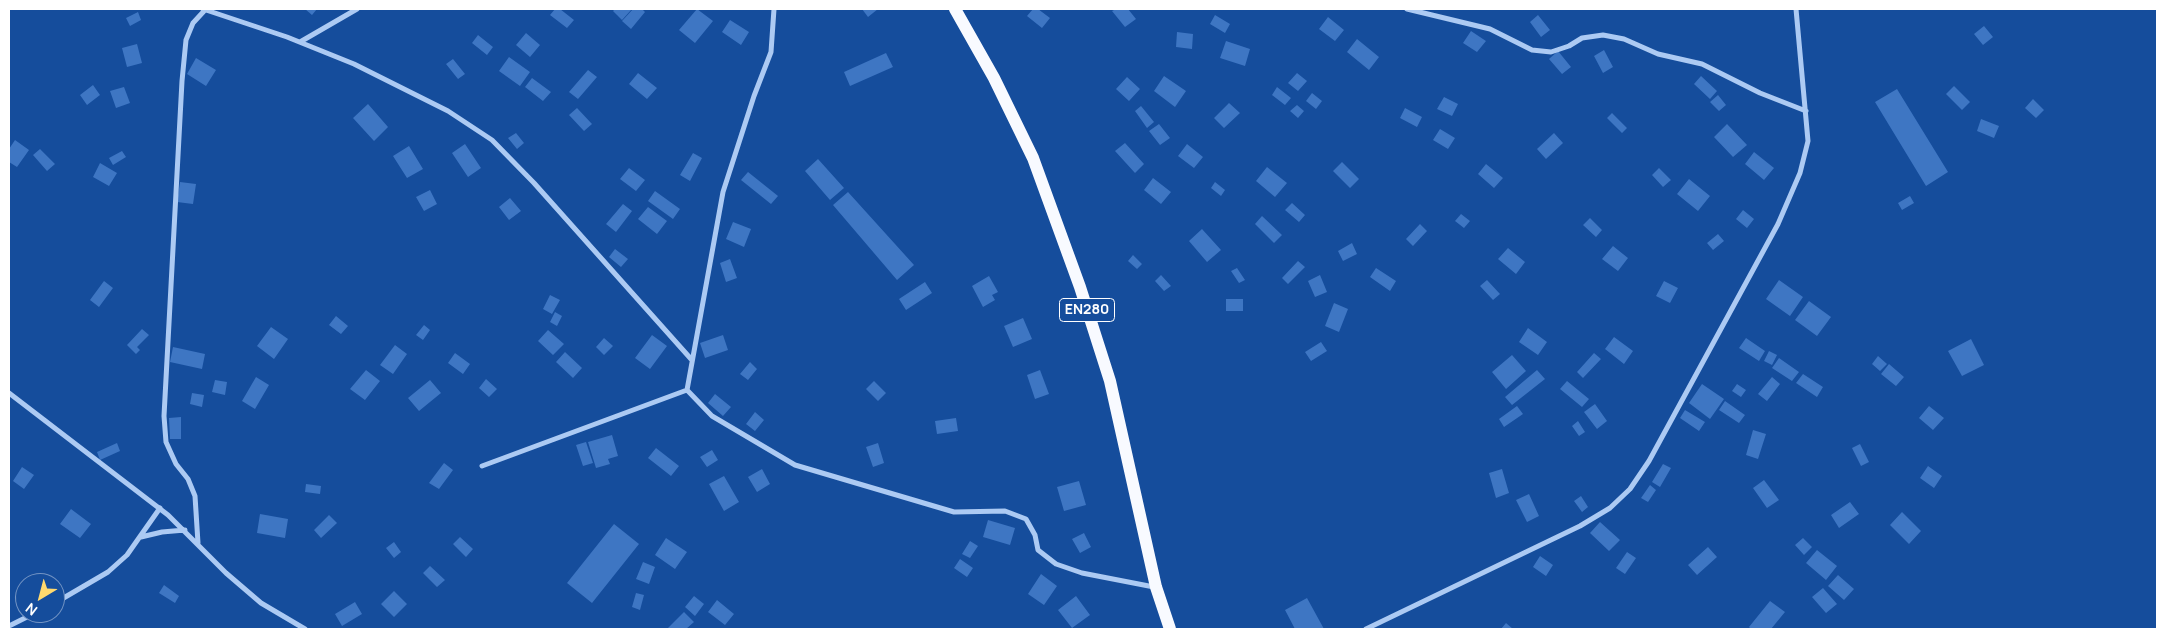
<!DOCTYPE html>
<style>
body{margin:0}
#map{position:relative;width:2166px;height:638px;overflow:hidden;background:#154d9c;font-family:Manrope,sans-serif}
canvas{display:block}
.frame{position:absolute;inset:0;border:10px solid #fff;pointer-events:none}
.north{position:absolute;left:15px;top:573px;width:50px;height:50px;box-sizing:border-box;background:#154d9c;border:1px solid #7394c4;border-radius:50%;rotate:217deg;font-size:14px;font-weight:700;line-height:20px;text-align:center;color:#fff}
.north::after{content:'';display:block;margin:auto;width:18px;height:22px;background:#ffd96e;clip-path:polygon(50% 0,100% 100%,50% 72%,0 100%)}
</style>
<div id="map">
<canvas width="2166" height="638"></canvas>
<div class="frame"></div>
<div class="north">N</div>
</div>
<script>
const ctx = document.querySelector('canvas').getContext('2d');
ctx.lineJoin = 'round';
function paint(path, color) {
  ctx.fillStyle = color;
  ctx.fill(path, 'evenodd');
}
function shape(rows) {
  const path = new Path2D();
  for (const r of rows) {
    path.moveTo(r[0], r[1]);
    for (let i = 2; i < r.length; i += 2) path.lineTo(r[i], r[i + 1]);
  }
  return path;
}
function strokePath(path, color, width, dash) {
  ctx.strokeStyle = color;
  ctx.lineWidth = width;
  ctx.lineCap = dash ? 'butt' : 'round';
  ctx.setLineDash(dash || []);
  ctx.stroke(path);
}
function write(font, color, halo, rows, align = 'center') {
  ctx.font = font + ' Manrope,sans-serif';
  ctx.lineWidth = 5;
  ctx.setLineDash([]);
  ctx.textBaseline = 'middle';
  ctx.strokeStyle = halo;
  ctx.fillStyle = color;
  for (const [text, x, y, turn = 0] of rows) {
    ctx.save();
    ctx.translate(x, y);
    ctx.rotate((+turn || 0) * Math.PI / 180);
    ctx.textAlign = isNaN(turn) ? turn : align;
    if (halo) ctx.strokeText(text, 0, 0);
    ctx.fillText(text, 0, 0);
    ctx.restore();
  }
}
paint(shape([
 [305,9,317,9,312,15],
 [555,9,560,9,574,20,567,28,550,15],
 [615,9,632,9,622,20,613,11],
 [633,9,642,9,645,12,631,29,622,21],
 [697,9,713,21,695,43,679,30],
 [862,9,878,9,868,17],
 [1033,9,1038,9,1050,18,1042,28,1027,16],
 [1116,9,1128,9,1136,19,1125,27,1112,11],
 [138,12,141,20,130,26,126,18],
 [1215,15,1230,24,1225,33,1210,24],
 [1538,15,1550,30,1541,37,1530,22],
 [1328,17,1344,30,1335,41,1319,29],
 [730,20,749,32,741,45,722,32],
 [1984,26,1993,37,1983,45,1974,34],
 [1471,31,1486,41,1477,52,1463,43],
 [1177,32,1193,34,1192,49,1176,47],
 [526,33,540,45,530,57,516,45],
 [478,35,493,47,487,55,472,43],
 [1357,39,1379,57,1369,70,1347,52],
 [1226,41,1250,49,1245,66,1220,58],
 [137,44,142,63,127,67,122,48],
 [1604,50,1613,67,1603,73,1594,56],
 [1558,51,1571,67,1562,74,1549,59],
 [886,53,893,67,850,86,844,72],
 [509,57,530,72,520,86,499,71],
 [196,58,216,70,206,86,187,74],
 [453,59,465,74,458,79,446,64],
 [588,70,597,77,578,99,569,92],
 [638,73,657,88,647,99,629,84],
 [1297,73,1307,81,1298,91,1288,83],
 [1164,76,1186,91,1175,107,1154,91],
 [1701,76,1717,91,1710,99,1694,84],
 [1127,77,1140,89,1129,101,1116,89],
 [532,78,551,92,543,101,525,87],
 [93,85,100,95,87,105,80,95],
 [1954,86,1970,102,1962,110,1946,94],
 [124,87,130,103,116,108,110,91],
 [1277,87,1291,98,1285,105,1272,95],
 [1897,89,1948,172,1926,186,1875,102],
 [1312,93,1322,101,1316,109,1306,101],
 [1718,95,1726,105,1719,111,1710,102],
 [1444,97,1458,104,1452,116,1437,109],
 [2033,99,2044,110,2036,118,2025,108],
 [1229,103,1240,113,1224,128,1214,118],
 [368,104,388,127,374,141,353,118],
 [1297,105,1304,111,1298,118,1290,111],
 [1141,106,1154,122,1147,128,1135,111],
 [577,108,592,124,584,131,569,115],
 [1405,108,1422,117,1417,127,1400,118],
 [1612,113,1627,128,1622,133,1607,118],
 [1981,119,1999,126,1994,138,1977,131],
 [1159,124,1170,138,1160,145,1149,131],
 [1727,124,1747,145,1733,157,1714,137],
 [1440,129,1455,138,1448,149,1433,140],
 [516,133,524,143,517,149,508,138],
 [1554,133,1563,143,1546,159,1537,149],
 [15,140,29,150,17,167,9,162,9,149],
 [1125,143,1144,164,1135,173,1115,151],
 [465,144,481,168,468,177,452,153],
 [1187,144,1203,157,1194,168,1178,156],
 [409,146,423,169,407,178,393,156],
 [40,149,55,164,47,171,33,155],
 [122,151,126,157,113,165,109,158],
 [1754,152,1774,168,1764,180,1745,164],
 [693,153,702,158,690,181,680,175],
 [818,159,844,188,830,200,805,171],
 [1342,162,1359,179,1350,188,1333,171],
 [100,163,117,173,109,186,93,177],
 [1486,164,1503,178,1494,188,1478,174],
 [1267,167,1287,183,1275,197,1256,181],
 [629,168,645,180,636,191,620,179],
 [1659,168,1671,180,1663,187,1652,175],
 [748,172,778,196,771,204,741,180],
 [1153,178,1171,192,1161,204,1144,190],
 [1689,179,1710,196,1698,211,1677,194],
 [180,182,196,184,193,204,177,202],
 [1215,182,1225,190,1221,196,1211,188],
 [430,190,437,204,424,211,416,197],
 [655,191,680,209,673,219,648,201],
 [848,192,914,265,897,280,833,205],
 [1910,196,1914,203,1902,210,1898,203],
 [510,198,521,211,509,220,499,207],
 [1292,203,1305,215,1299,222,1285,210],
 [623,204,632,211,616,232,606,224],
 [648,207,667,221,657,234,638,219],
 [1743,210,1754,219,1747,228,1736,219],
 [1461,214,1470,221,1464,228,1455,221],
 [1262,216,1282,235,1274,243,1255,224],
 [1590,218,1602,230,1596,237,1583,225],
 [733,222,751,229,744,247,726,239],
 [1420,224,1427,231,1413,246,1406,239],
 [1202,229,1221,250,1207,262,1189,241],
 [1718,234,1724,241,1713,250,1707,243],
 [1352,243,1357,254,1343,261,1338,251],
 [1613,246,1628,258,1618,271,1602,259],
 [1508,248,1525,262,1516,274,1498,259],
 [615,249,628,259,621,267,609,257],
 [1133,255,1142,264,1137,269,1128,261],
 [730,259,737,278,726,282,720,263],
 [1298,261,1305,267,1288,284,1282,278],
 [1237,268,1245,280,1239,283,1231,271],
 [1376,268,1396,281,1390,291,1370,277],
 [1161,275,1171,286,1164,291,1155,281],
 [1320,275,1327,292,1315,297,1308,281],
 [989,276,998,292,992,295,995,300,983,307,972,286],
 [1487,280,1500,294,1493,300,1480,286],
 [1779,280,1803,297,1790,316,1766,299],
 [104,281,113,288,99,307,90,300],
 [1664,281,1678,288,1670,303,1656,296],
 [925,282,932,293,906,310,899,299],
 [550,295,560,300,552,314,543,309],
 [1226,299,1243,299,1243,311,1226,311],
 [1809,301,1831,317,1817,336,1795,320],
 [1334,303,1348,309,1339,332,1325,326],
 [555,312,562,316,557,326,550,322],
 [336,316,348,326,341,334,329,325],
 [1023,318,1032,339,1013,347,1004,326],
 [424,325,430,330,423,340,416,335],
 [271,327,288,339,274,359,257,346],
 [1528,328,1547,342,1538,355,1519,342],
 [142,329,149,335,137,347,140,350,136,354,127,345],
 [548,330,564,344,553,355,538,341],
 [652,335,667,346,650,369,635,358],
 [723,335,728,350,705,358,700,343],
 [1614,337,1633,351,1624,364,1605,349],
 [604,338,613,346,604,355,596,347],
 [1746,338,1765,351,1759,361,1739,348],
 [1971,339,1984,365,1962,376,1948,351],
 [1321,342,1327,351,1311,361,1305,352],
 [395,345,407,354,393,374,380,365],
 [173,347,205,354,202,369,170,362],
 [1769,351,1777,355,1772,365,1764,361],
 [565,352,582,368,573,378,556,362],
 [455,353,470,364,463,374,448,363],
 [1594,353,1601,359,1583,378,1577,372],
 [1512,355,1526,371,1506,389,1492,372],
 [1878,356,1887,364,1880,371,1872,364],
 [1779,358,1799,372,1792,381,1772,368],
 [750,362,757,369,748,380,740,374],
 [1889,364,1904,377,1896,386,1881,374],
 [366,370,380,381,365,400,350,389],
 [1040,370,1049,394,1035,399,1027,375],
 [1537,370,1545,379,1512,405,1505,397],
 [1803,374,1823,387,1817,397,1796,383],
 [256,377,269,385,255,409,242,401],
 [1772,377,1780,384,1767,401,1758,394],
 [486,379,497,389,489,397,479,388],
 [215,380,227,382,225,395,212,392],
 [430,380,441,393,419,411,408,398],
 [874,381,886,393,878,401,866,389],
 [1567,381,1589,399,1582,407,1560,389],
 [1702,384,1724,399,1710,419,1689,403],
 [1737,384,1746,390,1741,397,1732,391],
 [192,393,204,395,202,407,190,404],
 [715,394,731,407,723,416,708,403],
 [1725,401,1745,415,1739,423,1719,410],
 [1595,404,1607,421,1597,429,1584,412],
 [1517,406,1523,414,1504,427,1499,419],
 [1929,406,1944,418,1933,430,1919,418],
 [1685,410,1705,422,1699,431,1680,418],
 [755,412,764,420,755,431,746,424],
 [181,417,181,439,170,439,169,418],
 [956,418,958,431,937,434,935,421],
 [1578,421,1585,432,1579,436,1572,426],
 [1753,430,1766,434,1758,459,1746,455],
 [612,435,618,456,608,459,610,464,596,468,588,442],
 [586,442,593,463,583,466,576,445],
 [117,443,120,451,100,460,97,452],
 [878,443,884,463,873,467,866,447],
 [1860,444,1869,462,1861,466,1852,448],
 [656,448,679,466,671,476,648,458],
 [712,450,718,460,707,467,700,457],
 [444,463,453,470,439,489,429,483],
 [1663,464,1671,468,1660,487,1652,482],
 [1928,466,1942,476,1934,488,1920,478],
 [22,467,34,475,24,489,13,481],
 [762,469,770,484,757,492,748,477],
 [1502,469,1509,493,1496,498,1489,473],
 [724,476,739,502,724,511,709,484],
 [1764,480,1779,500,1767,508,1753,488],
 [1079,481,1086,505,1064,511,1057,487],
 [306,484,321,486,320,494,305,492],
 [1650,485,1656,490,1648,502,1641,498],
 [1529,494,1539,516,1527,522,1516,500],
 [1581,496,1588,507,1582,512,1574,501],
 [1850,502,1859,514,1839,528,1831,515],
 [71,509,91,524,80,538,60,524],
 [1902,512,1921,531,1909,544,1890,525],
 [260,514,288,519,285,538,257,533],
 [329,515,337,523,321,538,314,530],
 [988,520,1015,528,1010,545,983,537],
 [1600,522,1620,540,1609,551,1590,533],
 [614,524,639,544,592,603,567,583],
 [1084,533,1091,547,1080,553,1072,539],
 [460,537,473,549,466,557,453,544],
 [666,538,687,552,675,569,655,555],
 [1803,538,1812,547,1804,555,1795,545],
 [970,541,978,546,970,558,962,554],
 [394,542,401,552,394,558,386,548],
 [1708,547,1717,557,1697,575,1688,565],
 [1817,550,1837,566,1826,580,1806,563],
 [1627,552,1636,558,1625,574,1616,568],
 [1540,556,1553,565,1546,576,1533,567],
 [960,559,973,568,967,577,954,568],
 [643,562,655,567,649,584,636,579],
 [430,566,445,580,437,587,423,573],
 [1041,574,1057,586,1044,605,1028,594],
 [1838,575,1854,589,1844,600,1828,586],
 [164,585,179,596,175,603,159,593],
 [1823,588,1837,604,1826,613,1812,597],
 [394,591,407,604,394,617,381,604],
 [636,593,644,595,640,610,632,607],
 [694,596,704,604,695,616,685,607],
 [1076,596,1090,615,1072,628,1058,610],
 [1307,598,1324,629,1295,629,1285,610],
 [717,600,734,614,725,625,708,612],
 [1770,601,1785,612,1771,629,1751,629,1749,627],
 [355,602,362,614,342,626,335,614],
 [684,612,694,622,686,629,669,629,668,628],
 [1506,623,1513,629,1501,629]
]), '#3e76c3');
strokePath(shape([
 [203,9,287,37,354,64,448,111,492,140,534,183,691,359],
 [1407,9,1490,29,1532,50,1551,52,1569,46,1582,38,1603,35,1624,39,1658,54,1702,64,1760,93,1806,111],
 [300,42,357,9],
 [687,390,712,416,795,465,954,512,1005,511,1026,519,1035,535,1038,550,1056,564,1082,573,1154,587],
 [9,393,168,515,226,573,261,603,305,629],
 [482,466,687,390,723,192,754,96,771,52,774,9],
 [141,537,162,532,185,530],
 [198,543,195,496,188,479,176,464,166,442,164,416,182,81,186,40,193,23,205,10],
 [55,603,108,572,127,555,160,508],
 [9,626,35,613],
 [1366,629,1580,526,1610,508,1630,489,1649,461,1778,224,1800,173,1808,141,1796,9]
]), '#accaf3', 5);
strokePath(shape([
 [955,9,994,78,1033,158,1080,287,1110,381,1156,587,1170,629]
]), '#f8faff', 12);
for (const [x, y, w] of [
 [1087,310,55]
]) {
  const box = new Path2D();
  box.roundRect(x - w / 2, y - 11.5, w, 23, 4);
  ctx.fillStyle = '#154d9c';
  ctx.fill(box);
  strokePath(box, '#fff', 1);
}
write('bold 14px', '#fff', null, [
 ["EN280",1087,310]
]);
</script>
